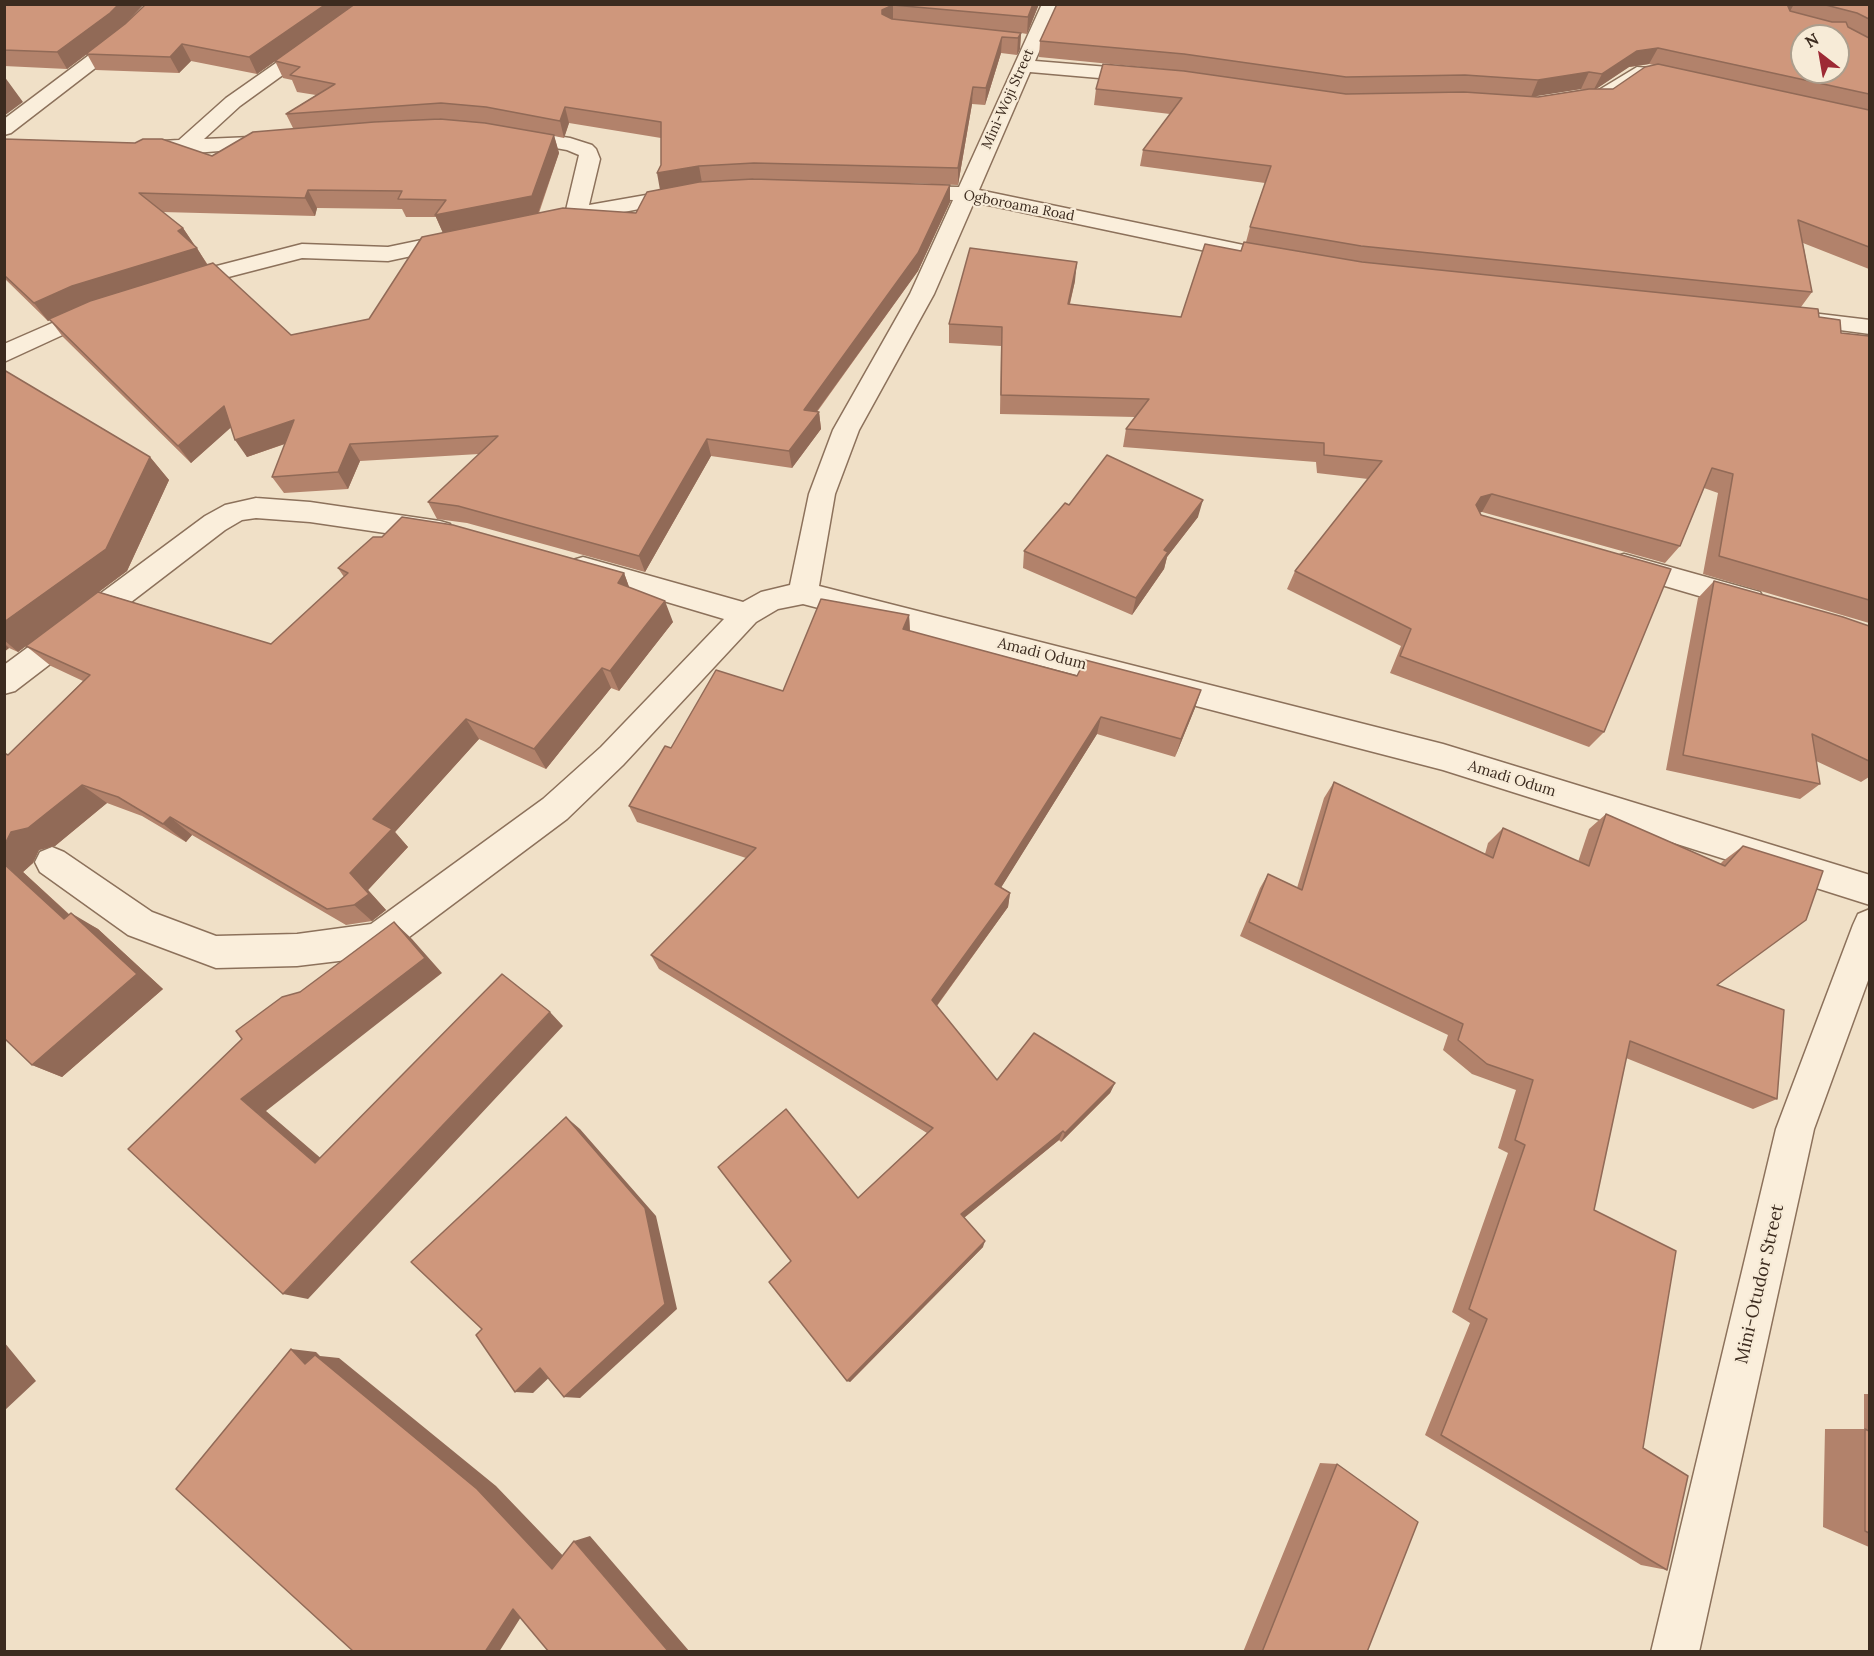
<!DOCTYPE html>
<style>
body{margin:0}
#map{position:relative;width:1874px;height:1656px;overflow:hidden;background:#f0e0c7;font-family:Lora,serif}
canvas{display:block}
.frame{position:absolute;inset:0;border:6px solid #3c2b1f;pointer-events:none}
.north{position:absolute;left:1790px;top:24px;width:60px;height:60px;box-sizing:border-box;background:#f7ebd7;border:2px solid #ac9e8d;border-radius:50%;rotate:329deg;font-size:16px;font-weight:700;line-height:24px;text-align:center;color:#3c2b1f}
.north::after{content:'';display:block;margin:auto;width:21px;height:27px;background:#9d2934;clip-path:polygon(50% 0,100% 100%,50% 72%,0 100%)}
</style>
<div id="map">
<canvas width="1874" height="1656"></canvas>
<div class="frame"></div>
<div class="north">N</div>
</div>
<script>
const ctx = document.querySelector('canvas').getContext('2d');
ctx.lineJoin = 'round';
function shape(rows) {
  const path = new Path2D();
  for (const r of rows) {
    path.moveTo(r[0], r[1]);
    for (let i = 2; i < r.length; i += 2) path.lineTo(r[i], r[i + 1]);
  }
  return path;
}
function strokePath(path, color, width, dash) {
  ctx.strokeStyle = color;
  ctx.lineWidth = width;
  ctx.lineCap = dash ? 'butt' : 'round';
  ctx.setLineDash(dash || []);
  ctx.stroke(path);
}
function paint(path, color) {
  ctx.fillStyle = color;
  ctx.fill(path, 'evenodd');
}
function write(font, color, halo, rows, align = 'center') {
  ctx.font = font + ' Lora,serif';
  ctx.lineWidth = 4.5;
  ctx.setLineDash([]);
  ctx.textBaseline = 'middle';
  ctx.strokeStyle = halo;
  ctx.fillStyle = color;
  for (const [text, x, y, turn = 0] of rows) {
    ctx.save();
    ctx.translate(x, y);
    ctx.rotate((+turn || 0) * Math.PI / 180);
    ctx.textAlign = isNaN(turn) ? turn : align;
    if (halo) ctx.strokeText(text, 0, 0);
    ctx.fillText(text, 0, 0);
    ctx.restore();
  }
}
const minor = shape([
 [148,4,168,4,133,39,11,133,4,135,4,119,121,31,148,4],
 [360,4,381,4,240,106,204,139,275,136,282,138,285,142,282,146,182,154,144,154,137,152,134,148,137,144,144,142,179,140,226,98,360,4],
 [1042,4,1060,4,1035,61,1145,70,1155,76,1145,82,1030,72,979,190,1253,247,1261,249,1264,254,1261,259,1253,261,974,202,934,294,859,430,835,494,819,586,1443,744,1870,875,1870,905,1443,770,803,604,778,609,756,622,623,765,567,819,373,964,361,968,349,964,347,960,297,966,216,968,128,935,40,872,35,862,40,852,52,847,64,852,152,912,216,936,297,934,371,924,543,799,601,747,724,619,573,574,569,567,573,560,583,557,743,602,761,592,790,585,809,494,833,430,910,294,953,200,905,198,897,197,894,192,897,187,905,186,959,187,1042,4],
 [1637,67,1677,70,1687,76,1677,82,1641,79,1605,103,1598,105,1574,101,1571,97,1581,91,1594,93,1637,67],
 [512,129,570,138,592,145,596,149,600,159,589,205,686,188,694,189,697,194,694,199,686,200,551,226,543,224,540,219,543,214,566,210,579,155,567,150,505,139,502,135,505,131,512,129],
 [460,232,468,234,471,239,468,244,388,261,302,258,178,290,170,288,167,283,170,278,302,244,388,247,460,232],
 [98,303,106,305,110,310,106,315,4,362,4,344,98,303],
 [1795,311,1870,320,1870,334,1787,323,1783,318,1787,313,1795,311],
 [256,498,310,502,440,521,450,524,454,531,450,538,440,541,310,522,256,518,242,520,225,530,15,691,4,694,4,665,205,516,225,505,256,498],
 [1624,554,1760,592,1764,600,1760,608,1750,611,1614,571,1610,564,1614,557,1624,554],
 [1870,909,1870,975,1814,1129,1699,1652,1651,1652,1776,1129,1853,925,1858,914,1870,909]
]);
strokePath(minor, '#8c715b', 3);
paint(minor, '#faeedb');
paint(shape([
 [4,4,144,4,122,27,146,4,1039,4,1027,34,1021,33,1020,49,1017,55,1001,53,985,105,972,104,958,185,906,183,950,202,918,271,817,412,819,412,821,429,792,468,711,456,645,572,467,523,437,519,428,502,479,454,360,461,348,489,284,493,272,477,285,444,247,457,231,427,191,463,63,337,50,320,48,321,4,278,4,139,212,156,293,128,286,114,316,95,297,92,292,80,283,78,275,61,350,8,257,74,191,61,179,73,96,70,87,54,67,69,4,66],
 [569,123,661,138,661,165,660,189,636,213,539,213,559,153,554,136,564,138],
 [317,208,402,209,406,217,436,217,443,233,369,319,291,335,208,265,183,228,162,212,315,216],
 [1057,4,1869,4,1869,269,1803,243,1812,292,1801,307,1819,317,1841,333,1869,336,1869,623,1703,574,1718,493,1704,488,1680,546,1665,563,1482,512,1480,512,1604,732,1589,747,1390,673,1401,646,1287,589,1295,571,1368,479,1317,473,1316,462,1123,447,1126,429,1135,417,1000,414,1001,346,949,343,949,324,1075,281,1070,304,1181,317,1241,251,1246,242,1250,227,1265,183,1140,166,1143,150,1170,114,1094,105,1096,89,1172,70,1039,57,1040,41],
 [1649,64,1654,65,1613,89,1596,89,1629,67],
 [1581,89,1585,89,1538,97,1533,96],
 [4,370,150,457,169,480,127,571,99,592,271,644,344,577,338,568,624,573,629,587,673,622,619,691,611,688,546,769,479,739,395,832,408,847,368,890,386,910,372,921,346,925,192,835,186,842,142,816,107,803,55,846,39,850,33,863,23,872,69,914,98,929,163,989,62,1077,32,1065,8,755,83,681,51,666,26,646,18,652,9,648,4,652],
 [1069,505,1198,517,1167,557,1164,569,1132,615,1023,568,1024,551],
 [1714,581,1869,626,1869,777,1861,782,1816,761,1820,784,1800,799,1666,770,1698,598],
 [909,615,910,631,1195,708,1175,757,1097,734,1001,887,1010,893,1008,907,937,1006,997,1080,1115,1083,1110,1093,1061,1142,1059,1140,964,1218,983,1247,850,1382,858,1198,927,1133,659,969,651,955,746,858,637,822,629,806,671,748,783,691],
 [1334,782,1485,854,1488,843,1503,828,1578,862,1589,829,1606,814,1720,864,1723,861,1743,846,1717,985,1777,1099,1753,1109,1626,1058,1594,1210,1667,1570,1641,1565,1425,1435,1470,1323,1452,1312,1508,1153,1498,1148,1516,1090,1472,1074,1443,1050,1448,1035,1240,936,1260,888,1268,874,1297,888,1324,798],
 [1864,1394,1869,1394,1869,1547,1823,1527,1825,1429,1864,1429],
 [1320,1463,1337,1464,1367,1652,1243,1652]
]), '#b2826b');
paint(shape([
 [119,4,144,4,120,29,67,69,57,52],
 [326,4,355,4,257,74,249,57],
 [1033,4,1039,4,1027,34,1028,17],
 [1794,4,1788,15,1787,5],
 [893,5,893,21,883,26,882,10],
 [1021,33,1020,49,1017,55,1018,38],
 [1002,37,1001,53,985,105,986,88],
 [182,44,191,61,179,73,170,57],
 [1658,48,1649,64,1629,67,1593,91,1602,74,1637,51],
 [1589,72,1581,89,1531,97,1538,80],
 [4,76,23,102,4,116],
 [973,87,972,104,958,185,958,168],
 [565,107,569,123,564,138,560,121],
 [554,135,559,153,538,213,443,233,435,215],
 [699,166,702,183,660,190,657,173],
 [950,185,950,202,918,271,806,426,804,410],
 [308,190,317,208,315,216,305,198],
 [183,228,195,246,178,231],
 [197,248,208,266,85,304,48,321,34,303,72,286],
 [1077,262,1075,281,1065,323,1068,304],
 [224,406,236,423,191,463,178,446],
 [819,412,821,429,792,468,789,451],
 [294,420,304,437,247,457,235,440],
 [707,439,711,456,645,572,639,556],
 [350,444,360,461,348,489,338,472],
 [150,457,169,480,127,571,18,652,4,640,4,622],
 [1492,494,1482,512,1470,515,1465,523,1481,497],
 [1203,500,1198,517,1167,557,1164,569,1132,615,1136,598,1164,550],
 [624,573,632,595,618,583],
 [665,601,673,622,619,691,610,671],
 [909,615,910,634,903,629],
 [4,643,9,648,4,652],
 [602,668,611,688,546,769,534,749],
 [1201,690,1195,708,1175,757,1181,739],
 [1101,717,1097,734,994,899,995,884],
 [466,719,479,739,395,832,408,847,368,890,386,910,372,921,354,905,350,873,373,819],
 [82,785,107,803,55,846,39,850,33,863,23,872,91,935,64,919,4,864,4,846,11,832],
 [170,817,192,835,186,842,163,824],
 [1010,893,1008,907,932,1012,932,1000],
 [71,913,98,929,163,989,62,1077,32,1065],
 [394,922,412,939,442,973,266,1111,338,1173,315,1163,241,1099],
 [550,1012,563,1026,308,1299,283,1294],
 [1115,1083,1110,1093,1061,1142,1065,1133],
 [566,1117,580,1129,656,1216,677,1309,580,1398,564,1397],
 [1063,1131,1059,1140,960,1221,961,1214],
 [985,1241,983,1247,850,1382,847,1381],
 [4,1342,36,1381,4,1411],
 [291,1349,316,1352,320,1356,339,1358,496,1486,569,1562,552,1569,305,1364],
 [540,1368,557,1370,533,1393,515,1392],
 [590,1536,690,1652,669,1652,574,1541],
 [531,1601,499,1652,485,1652,513,1609]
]), '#916a57');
const building = shape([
 [4,4,119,4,110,13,57,52,4,50,4,4],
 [146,4,326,4,249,57,182,44,170,57,86,54,125,24,146,4],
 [355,4,1033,4,1028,17,893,5,882,10,882,14,892,19,1021,33,1018,38,1002,37,986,88,973,87,958,168,754,163,699,166,657,173,661,165,661,122,565,107,560,121,486,107,441,103,286,114,335,84,290,75,300,67,275,61,355,4],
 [1057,4,1787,4,1790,11,1832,22,1846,22,1848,27,1869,38,1869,94,1658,48,1637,51,1602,74,1589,72,1538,80,1465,75,1346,77,1184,54,1040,41,1057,4],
 [1802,36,1838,36,1838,72,1802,72,1802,36],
 [1822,4,1869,4,1869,19,1857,13,1822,4],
 [1103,64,1184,71,1346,94,1464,92,1538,97,1589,89,1613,89,1645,67,1658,64,1869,110,1869,247,1798,220,1812,292,1361,246,1250,227,1271,166,1143,150,1182,98,1096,89,1103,64],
 [440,119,485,123,554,135,532,196,435,215,446,200,398,199,402,191,308,190,305,198,139,193,183,228,178,231,197,248,72,286,34,303,4,275,4,139,135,143,143,139,162,139,212,156,253,132,374,122,440,119],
 [753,179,950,185,918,253,804,410,819,412,789,451,707,439,639,556,458,506,428,502,498,436,350,444,338,472,272,477,294,420,235,440,224,406,178,446,49,319,90,301,213,263,291,335,369,319,422,237,563,208,636,213,647,192,699,182,753,179],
 [1244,242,1362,262,1818,309,1819,317,1840,320,1841,333,1869,336,1869,600,1719,556,1733,474,1712,468,1680,546,1492,494,1481,497,1476,505,1481,515,1671,569,1604,732,1400,656,1411,629,1295,571,1382,461,1324,455,1324,443,1126,429,1149,399,1001,395,1002,327,949,324,970,248,1077,262,1068,304,1181,317,1205,244,1241,251,1244,242],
 [4,370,150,457,106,549,4,622,4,370],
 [1107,455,1203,500,1164,550,1168,552,1136,598,1024,551,1065,503,1069,505,1107,455],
 [402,517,453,525,624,573,618,583,665,601,610,671,602,668,534,749,466,719,373,819,392,829,350,873,369,894,354,905,327,909,170,817,163,824,118,797,82,785,28,828,11,832,4,846,4,753,8,755,90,675,26,646,98,592,271,644,348,573,338,568,373,537,382,537,402,517],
 [1714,581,1843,617,1869,626,1869,761,1812,734,1820,784,1683,755,1714,581],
 [821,599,909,615,903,629,1077,676,1085,660,1201,690,1181,739,1101,717,995,884,1010,893,932,1000,997,1080,1034,1033,1115,1083,1065,1133,1063,1131,961,1214,985,1241,847,1381,769,1282,791,1261,718,1167,786,1109,858,1198,933,1128,651,955,756,848,629,806,665,746,671,748,716,670,783,691,821,599],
 [1334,782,1493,858,1503,828,1589,866,1606,814,1725,866,1743,846,1823,871,1806,920,1717,985,1784,1010,1777,1099,1630,1041,1594,1210,1676,1251,1643,1448,1688,1476,1667,1570,1441,1435,1487,1319,1469,1309,1525,1145,1515,1140,1533,1080,1487,1064,1458,1040,1463,1024,1249,922,1268,874,1302,890,1334,782],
 [4,864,64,919,71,913,137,974,32,1065,4,1038,4,864],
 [394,922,425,958,241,1099,315,1163,502,974,550,1012,283,1294,128,1149,242,1039,236,1031,282,997,300,992,394,922],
 [566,1117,645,1208,665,1304,564,1397,540,1368,515,1392,476,1335,482,1329,411,1262,566,1117],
 [291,1349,305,1364,315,1355,477,1489,552,1569,574,1541,669,1652,549,1652,513,1609,485,1652,354,1652,176,1489,291,1349],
 [1865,1429,1869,1431,1869,1533,1865,1531,1865,1429],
 [1337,1464,1418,1522,1367,1652,1262,1652,1337,1464]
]);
paint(building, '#cf977c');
strokePath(building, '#916a57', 1.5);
write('14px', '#3c2b1f', '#f7ebd7', [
 ["Mini-Woji Street",1008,99,-66],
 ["Ogboroama Road",1019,206,11]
]);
write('15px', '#3c2b1f', '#f7ebd7', [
 ["Amadi Odum",1042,654,14],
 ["Amadi Odum",1512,779,17]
]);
write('18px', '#3c2b1f', '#f7ebd7', [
 ["Mini-Otudor Street",1760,1284,-77]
]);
</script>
